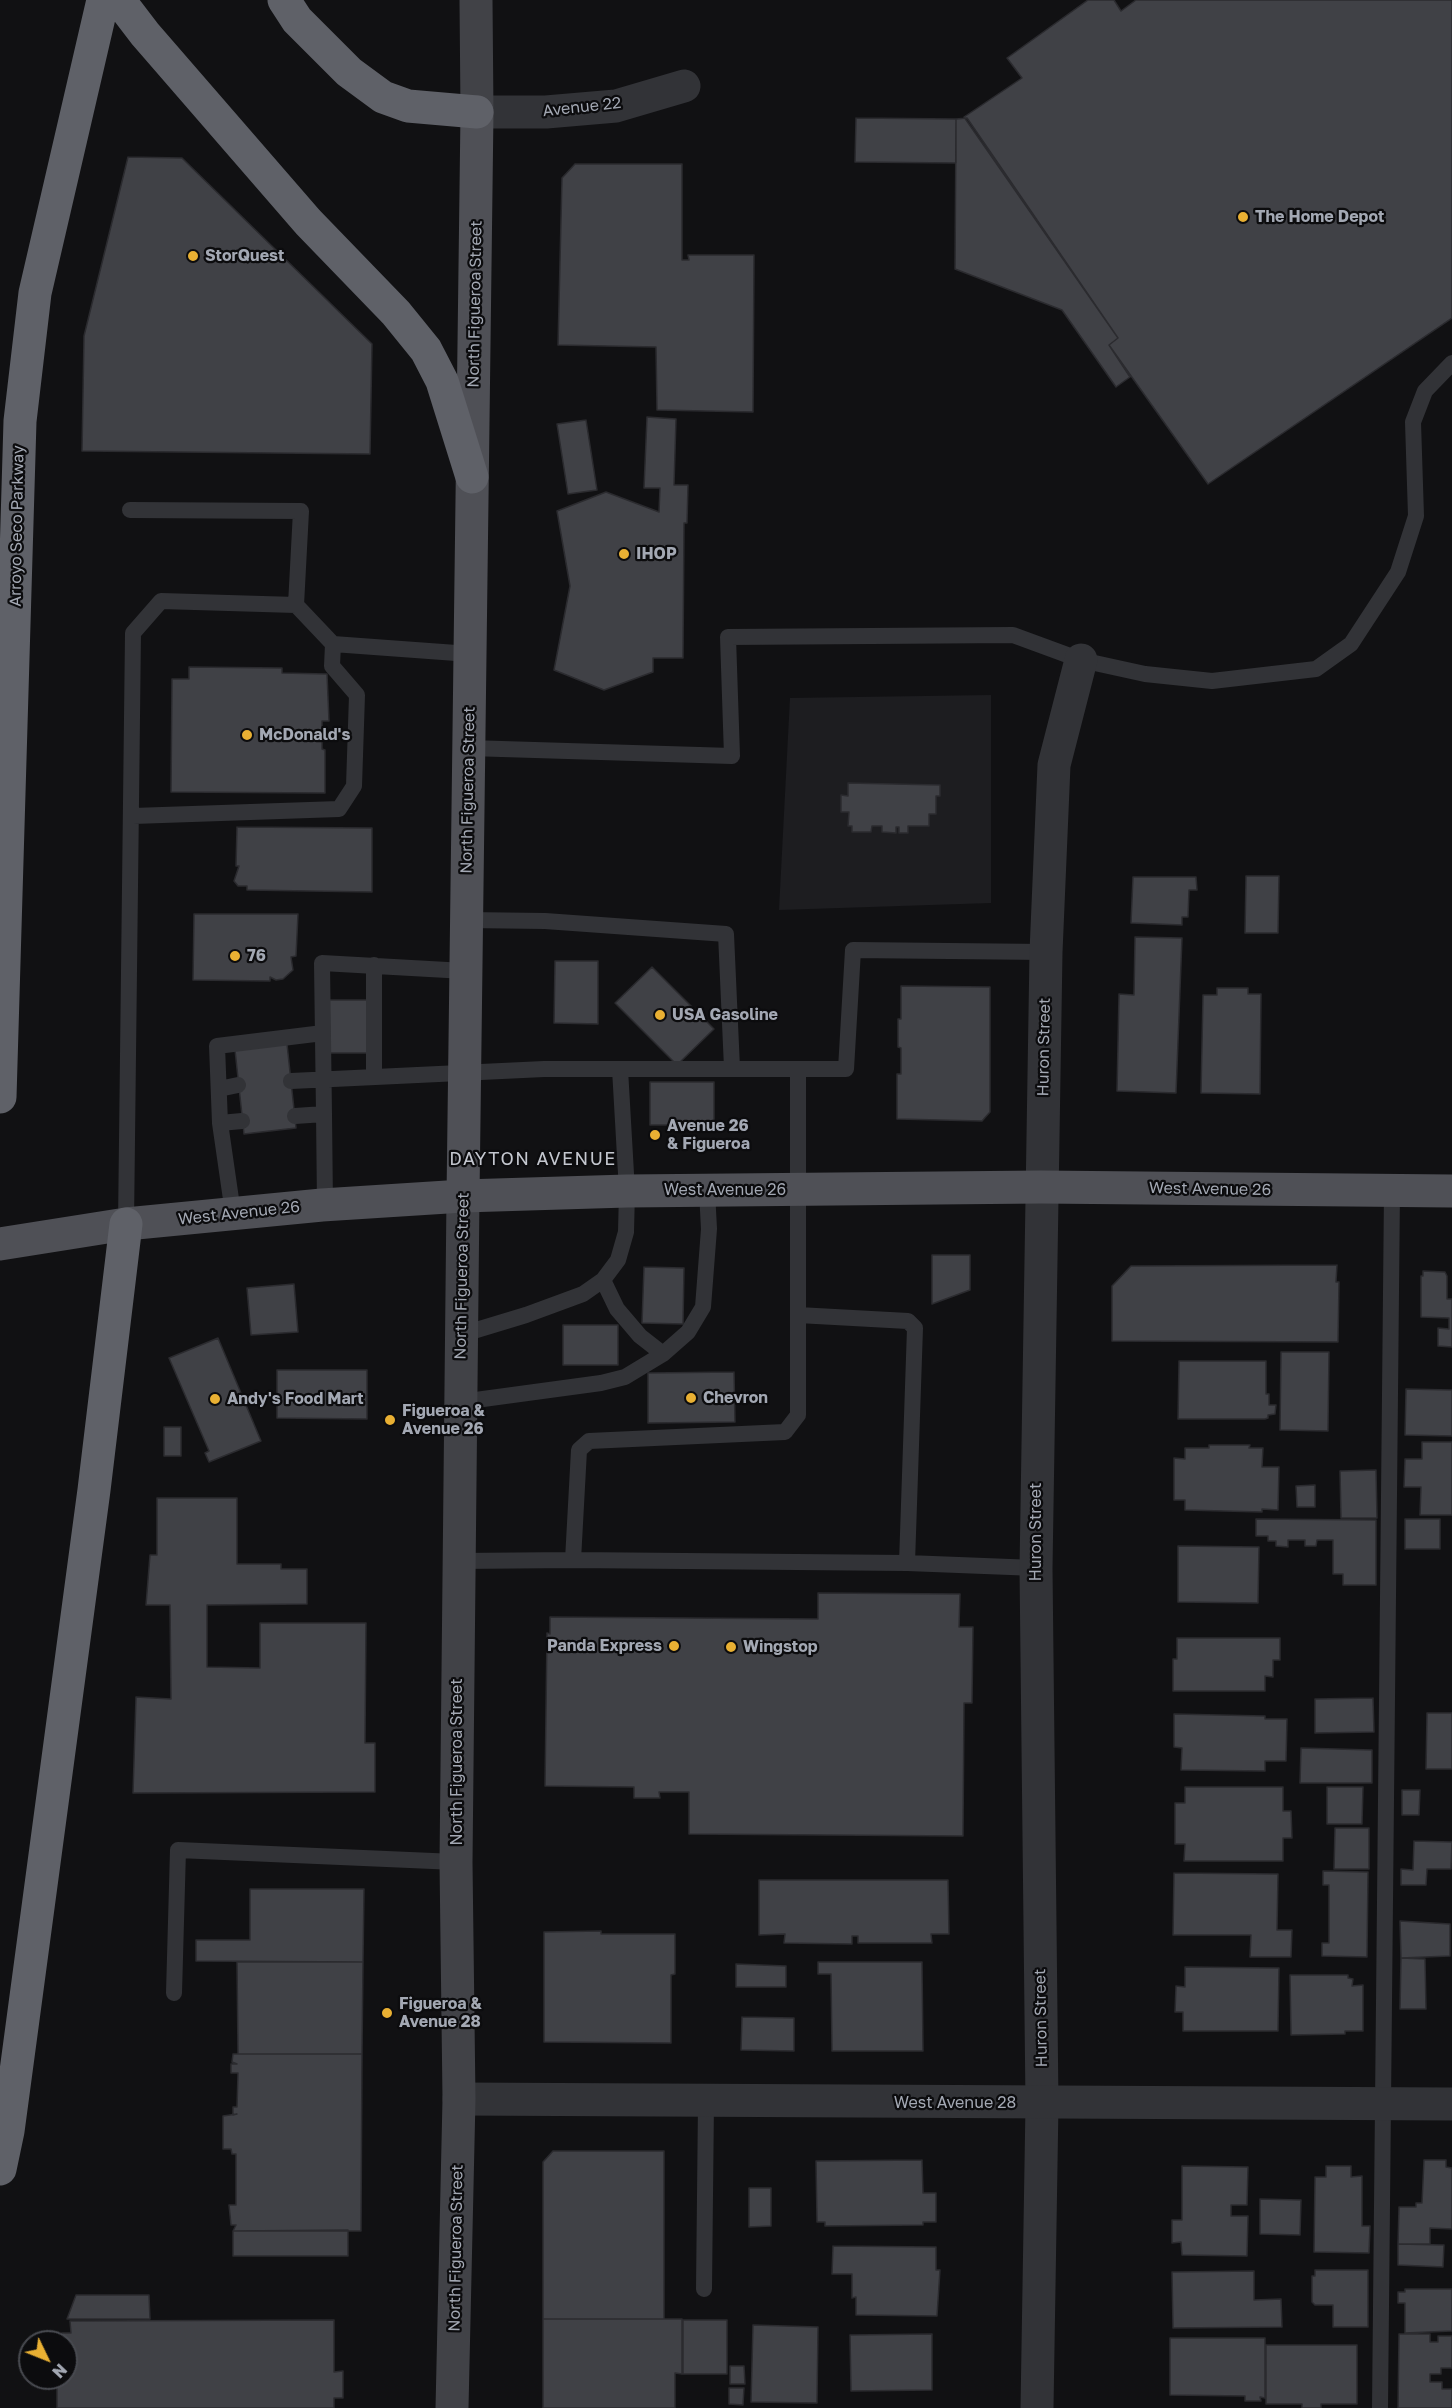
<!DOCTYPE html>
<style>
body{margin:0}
#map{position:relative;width:1452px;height:2408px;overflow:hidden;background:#111113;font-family:"Golos Text",sans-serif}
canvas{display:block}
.north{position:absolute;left:18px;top:2330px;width:60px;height:60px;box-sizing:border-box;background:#0c0c0e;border:2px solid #484a50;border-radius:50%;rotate:133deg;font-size:16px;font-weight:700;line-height:24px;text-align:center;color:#a3a8b3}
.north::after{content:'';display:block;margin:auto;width:21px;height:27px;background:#e9b033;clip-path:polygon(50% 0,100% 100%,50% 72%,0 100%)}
</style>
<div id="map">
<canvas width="1452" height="2408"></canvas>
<div class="north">N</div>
</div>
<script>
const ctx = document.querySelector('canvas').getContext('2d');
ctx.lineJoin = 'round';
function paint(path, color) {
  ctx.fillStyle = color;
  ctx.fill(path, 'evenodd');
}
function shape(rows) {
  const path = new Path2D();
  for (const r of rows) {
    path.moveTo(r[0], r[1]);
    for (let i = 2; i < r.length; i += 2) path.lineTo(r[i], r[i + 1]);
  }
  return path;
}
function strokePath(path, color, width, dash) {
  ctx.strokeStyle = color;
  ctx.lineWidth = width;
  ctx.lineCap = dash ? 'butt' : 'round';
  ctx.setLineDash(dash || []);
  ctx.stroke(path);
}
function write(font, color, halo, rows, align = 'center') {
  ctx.font = font + ' "Golos Text",sans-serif';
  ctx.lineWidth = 4.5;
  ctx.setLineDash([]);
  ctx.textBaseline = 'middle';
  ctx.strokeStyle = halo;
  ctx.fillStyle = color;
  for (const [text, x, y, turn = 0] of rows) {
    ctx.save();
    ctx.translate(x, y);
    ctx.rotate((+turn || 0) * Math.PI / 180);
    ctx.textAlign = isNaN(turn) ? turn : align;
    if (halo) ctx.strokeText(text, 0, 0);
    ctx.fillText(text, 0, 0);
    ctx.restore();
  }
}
paint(shape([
 [991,695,991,903,779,910,790,698]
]), '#1d1d20');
const building = shape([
 [1088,0,1114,0,1121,11,1136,0,1452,0,1452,318,1208,484,1109,345,1118,338,964,117,1022,78,1007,58,1088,0],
 [856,118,956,119,956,163,855,162,856,118],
 [967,118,1118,338,1109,345,1130,377,1116,387,1062,310,955,269,956,119,967,118],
 [128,157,182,158,372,344,370,454,82,451,84,336,128,157],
 [575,164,682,164,682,260,689,260,688,255,754,255,753,412,657,410,656,347,558,345,562,178,575,164],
 [647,417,676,419,674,485,688,485,687,523,684,523,683,658,653,658,653,672,604,690,554,670,570,586,557,511,606,492,659,512,660,488,644,488,647,417],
 [586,420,597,490,568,494,557,424,586,420],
 [189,667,282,668,282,673,327,674,329,721,322,721,322,749,325,750,325,793,171,792,172,679,189,679,189,667],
 [848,783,940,785,940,796,936,796,936,814,929,814,929,826,908,826,908,833,899,833,899,827,896,827,896,833,882,832,882,826,872,826,871,832,852,832,852,826,848,826,849,812,841,812,841,795,848,796,848,783],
 [237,827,372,828,372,892,247,890,247,886,238,886,234,881,239,866,236,866,237,827],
 [1246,876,1279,876,1278,933,1245,933,1246,876],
 [1133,877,1196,877,1197,890,1189,890,1188,917,1182,917,1182,925,1131,923,1133,877],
 [194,914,298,914,296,956,291,957,293,970,283,979,276,980,270,977,270,981,193,980,194,914],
 [1135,937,1182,938,1176,1093,1117,1091,1119,994,1134,995,1135,937],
 [555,961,598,961,598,1024,554,1023,555,961],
 [652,967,714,1029,677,1065,615,1003,652,967],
 [901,986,990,987,990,1112,982,1121,897,1119,897,1074,901,1074,901,1048,898,1047,898,1019,901,1019,901,986],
 [1217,988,1248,988,1248,994,1261,994,1260,1094,1201,1093,1203,995,1217,995,1217,988],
 [329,1000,370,1000,371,1053,330,1053,329,1000],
 [287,1044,296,1128,244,1134,235,1050,287,1044],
 [650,1082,714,1082,714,1125,650,1125,650,1082],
 [932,1255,970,1255,970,1290,932,1304,932,1255],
 [1337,1265,1336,1282,1339,1282,1338,1342,1112,1341,1112,1286,1131,1266,1337,1265],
 [644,1267,684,1268,683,1324,642,1323,644,1267],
 [1423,1271,1445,1272,1447,1276,1447,1299,1452,1299,1452,1347,1438,1346,1438,1328,1449,1329,1449,1318,1421,1317,1421,1276,1423,1276,1423,1271],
 [294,1284,298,1332,251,1335,247,1288,294,1284],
 [563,1325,618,1325,618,1365,563,1365,563,1325],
 [218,1338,261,1441,209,1462,205,1453,209,1451,169,1358,218,1338],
 [1281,1352,1329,1352,1328,1431,1280,1430,1281,1352],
 [1179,1361,1266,1361,1266,1394,1269,1394,1269,1405,1276,1405,1275,1414,1268,1415,1268,1418,1265,1419,1178,1419,1179,1361],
 [277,1370,367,1370,367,1419,277,1418,277,1370],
 [734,1372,735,1422,648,1423,648,1373,734,1372],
 [1406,1389,1452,1390,1452,1436,1405,1435,1406,1389],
 [164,1427,181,1427,181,1456,164,1456,164,1427],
 [1422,1442,1452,1442,1452,1515,1420,1515,1421,1487,1404,1487,1405,1459,1422,1459,1422,1442],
 [1209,1445,1250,1445,1249,1448,1263,1448,1262,1467,1279,1467,1278,1510,1262,1509,1262,1512,1185,1510,1185,1500,1174,1500,1174,1458,1185,1459,1185,1448,1209,1448,1209,1445],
 [1376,1470,1377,1518,1341,1518,1340,1471,1376,1470],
 [1315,1485,1315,1507,1297,1507,1296,1486,1315,1485],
 [157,1498,237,1498,237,1564,281,1564,281,1569,307,1569,307,1604,207,1605,207,1667,260,1668,260,1623,366,1623,365,1743,375,1743,375,1792,133,1793,136,1697,171,1699,170,1605,146,1605,150,1555,157,1555,157,1498],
 [1256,1519,1376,1520,1376,1585,1343,1585,1343,1574,1333,1574,1333,1540,1317,1540,1316,1546,1305,1546,1305,1540,1288,1540,1288,1547,1276,1546,1276,1541,1268,1541,1268,1536,1256,1536,1256,1519],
 [1405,1519,1440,1519,1440,1549,1405,1549,1405,1519],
 [1178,1546,1259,1547,1258,1603,1178,1602,1178,1546],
 [818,1593,960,1594,959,1627,973,1627,972,1703,964,1703,963,1836,689,1834,689,1792,659,1792,660,1798,634,1798,634,1787,545,1786,547,1633,550,1634,550,1617,818,1619,818,1593],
 [1177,1638,1280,1638,1280,1660,1273,1660,1273,1677,1265,1676,1265,1691,1173,1691,1173,1659,1177,1659,1177,1638],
 [1373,1698,1374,1732,1315,1733,1315,1699,1373,1698],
 [1427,1713,1452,1713,1452,1769,1426,1769,1427,1713],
 [1174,1714,1265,1716,1265,1719,1287,1719,1286,1761,1265,1761,1265,1771,1181,1770,1182,1748,1174,1747,1174,1714],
 [1301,1748,1372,1750,1372,1783,1300,1783,1301,1748],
 [1185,1787,1283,1787,1283,1811,1291,1811,1292,1838,1283,1838,1283,1861,1184,1861,1185,1844,1175,1844,1175,1803,1185,1803,1185,1787],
 [1327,1787,1363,1787,1362,1824,1327,1824,1327,1787],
 [1402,1790,1420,1790,1419,1815,1402,1815,1402,1790],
 [1335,1828,1369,1828,1369,1869,1334,1869,1335,1828],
 [1414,1841,1452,1842,1451,1869,1427,1869,1426,1885,1401,1885,1401,1869,1413,1870,1414,1841],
 [1323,1871,1368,1872,1367,1957,1322,1956,1322,1943,1329,1943,1329,1885,1323,1885,1323,1871],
 [1174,1873,1278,1874,1277,1930,1292,1930,1291,1957,1250,1957,1251,1935,1173,1935,1174,1873],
 [759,1880,948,1880,949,1934,931,1934,932,1943,858,1943,858,1936,852,1936,852,1944,784,1943,785,1934,759,1935,759,1880],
 [250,1889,364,1889,363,1962,196,1961,196,1940,250,1940,250,1889],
 [1400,1921,1450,1924,1450,1956,1401,1958,1400,1921],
 [601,1931,601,1934,675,1934,675,1974,671,1975,671,2043,544,2042,544,1932,601,1931],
 [1401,1958,1425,1959,1426,2009,1400,2009,1401,1958],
 [237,1962,363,1962,362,2054,238,2054,237,1962],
 [818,1962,922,1962,923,2051,832,2051,831,1974,818,1974,818,1962],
 [736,1964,786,1966,786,1987,736,1987,736,1964],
 [1185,1967,1279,1968,1278,2031,1183,2031,1183,2012,1175,2012,1176,1986,1185,1987,1185,1967],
 [1290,1975,1348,1975,1348,1978,1353,1979,1352,1986,1363,1985,1363,2031,1345,2031,1345,2034,1291,2035,1290,1975],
 [742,2017,794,2018,794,2051,741,2050,742,2017],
 [233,2054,362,2054,361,2231,233,2231,236,2225,231,2225,229,2205,236,2205,236,2154,232,2154,231,2149,223,2149,223,2116,237,2114,233,2115,233,2107,237,2107,238,2073,231,2073,231,2064,237,2064,232,2062,233,2054],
 [553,2151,664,2151,664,2319,543,2319,543,2162,553,2151],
 [922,2160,923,2193,936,2193,936,2222,923,2222,923,2225,825,2226,825,2222,817,2222,816,2161,922,2160],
 [1424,2160,1446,2160,1446,2167,1452,2168,1452,2229,1430,2228,1430,2244,1398,2244,1399,2207,1416,2207,1416,2203,1422,2203,1424,2160],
 [1182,2166,1248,2167,1247,2205,1231,2205,1231,2216,1248,2216,1247,2256,1182,2255,1181,2242,1172,2243,1172,2220,1182,2220,1182,2166],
 [1326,2166,1351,2166,1351,2177,1362,2176,1362,2226,1370,2226,1369,2253,1314,2252,1315,2177,1326,2177,1326,2166],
 [749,2188,771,2188,771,2226,749,2227,749,2188],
 [1260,2199,1301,2200,1300,2235,1260,2234,1260,2199],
 [348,2230,348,2256,233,2256,233,2231,348,2230],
 [1398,2244,1444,2245,1443,2267,1398,2265,1398,2244],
 [833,2246,936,2247,936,2270,940,2270,937,2316,856,2315,856,2297,852,2298,852,2274,832,2274,833,2246],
 [1315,2270,1368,2270,1368,2327,1333,2327,1333,2305,1315,2305,1312,2302,1312,2276,1315,2276,1315,2270],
 [1254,2271,1254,2300,1281,2299,1282,2327,1173,2328,1172,2272,1254,2271],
 [1405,2289,1452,2289,1452,2331,1405,2333,1405,2303,1398,2303,1398,2292,1405,2292,1405,2289],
 [76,2295,149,2295,150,2319,67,2319,76,2295],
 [543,2319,682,2319,682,2374,675,2373,675,2408,543,2408,543,2319],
 [334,2320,334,2372,343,2371,343,2398,334,2398,334,2408,57,2408,57,2378,66,2378,66,2342,62,2342,62,2333,71,2333,70,2321,334,2320],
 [683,2320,727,2320,727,2374,683,2374,683,2320],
 [753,2325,818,2327,817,2403,751,2402,753,2325],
 [932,2334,932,2390,851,2391,850,2335,932,2334],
 [1399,2334,1430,2334,1430,2342,1438,2342,1438,2336,1452,2336,1452,2368,1441,2368,1441,2374,1430,2374,1430,2382,1442,2382,1442,2389,1452,2389,1452,2408,1398,2408,1399,2334],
 [1170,2338,1265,2338,1265,2398,1260,2397,1261,2401,1245,2401,1245,2396,1170,2395,1170,2338],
 [1266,2345,1357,2345,1357,2404,1321,2404,1321,2408,1302,2408,1302,2404,1266,2404,1266,2345],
 [730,2366,744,2366,745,2384,730,2384,730,2366],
 [729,2388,744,2388,743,2405,729,2404,729,2388]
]);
paint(building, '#404146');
strokePath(building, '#2b2b2f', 1.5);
strokePath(shape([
 [130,510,301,511,296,605],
 [469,748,732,756,728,637,1013,635,1081,660,1145,674,1212,681,1316,669,1351,644,1398,572,1416,516,1413,422,1425,391,1452,363],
 [133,816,339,809,354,786,357,695,332,666,333,644],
 [466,920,545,921,726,934,732,1068],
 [798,1069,798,1415,785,1432,589,1441,579,1450,573,1560,907,1563,915,1328,908,1321,798,1315],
 [374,1076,374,965],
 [291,1081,544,1069,846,1069,853,950,1046,952],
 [219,1089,238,1085],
 [324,1114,325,1205],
 [295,1116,324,1114,322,963,465,971],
 [220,1123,217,1046,323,1033],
 [233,1213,220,1123,242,1121],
 [126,1224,133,633,161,601,296,605,333,644,470,654],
 [603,1280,617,1309,640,1336,663,1354],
 [460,1335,526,1315,583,1294,603,1280,618,1260,626,1232,627,1191,620,1069],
 [461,1402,601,1383,625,1377,663,1354,688,1332,703,1307,709,1229,707,1191],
 [458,1561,573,1560],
 [907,1563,1036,1568],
 [174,1993,178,1850,456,1862],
 [704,2289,706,2102],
 [1380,2408,1392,1191]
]), '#323337', 16);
strokePath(shape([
 [477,112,546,112,616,106,684,86],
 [1037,2408,1042,2104,1036,1568,1046,952,1054,765,1081,660]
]), '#323337', 33);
strokePath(shape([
 [459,2099,1452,2104]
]), '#323337', 33);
strokePath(shape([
 [476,0,477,112],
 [452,2408,459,2099,456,1862,463,1196]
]), '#414247', 33);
strokePath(shape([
 [463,1196,477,112],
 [0,1244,126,1224,322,1205,463,1196,627,1191,1041,1187,1452,1191]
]), '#4f5056', 33);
strokePath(shape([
 [119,0,145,34,308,222,396,313,426,350,442,381,472,477],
 [284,0,297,20,349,72,383,97,408,106,477,112],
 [0,1097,20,421,35,293,103,0],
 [0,2169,8,2131,94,1490,126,1224]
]), '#5f6168', 33);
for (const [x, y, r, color] of [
 [1243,217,6,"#e9b033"],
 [193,256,6,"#e9b033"],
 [624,554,6,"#e9b033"],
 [247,735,6,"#e9b033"],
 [235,956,6,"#e9b033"],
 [660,1015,6,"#e9b033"],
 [655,1135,6,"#e9b033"],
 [691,1398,6,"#e9b033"],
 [215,1399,6,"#e9b033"],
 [390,1420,6,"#e9b033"],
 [674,1646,6,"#e9b033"],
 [731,1647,6,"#e9b033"],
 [387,2013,6,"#e9b033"]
]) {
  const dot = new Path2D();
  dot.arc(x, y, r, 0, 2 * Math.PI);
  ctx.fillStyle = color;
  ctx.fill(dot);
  strokePath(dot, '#0c0c0e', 2);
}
write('16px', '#a3a8b3', '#0c0c0e', [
 ["Avenue 22",582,107,-6],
 ["North Figueroa Street",475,304,-89],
 ["Arroyo Seco Parkway",17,526,-89],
 ["North Figueroa Street",468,790,-89],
 ["Huron Street",1044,1047,-89],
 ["West Avenue 26",1210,1189,1],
 ["West Avenue 26",725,1190],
 ["West Avenue 26",239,1213,-6],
 ["North Figueroa Street",462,1276,-89],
 ["Huron Street",1036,1532,-90],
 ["North Figueroa Street",457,1762,-90],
 ["Huron Street",1041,2018,-91],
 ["West Avenue 28",955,2103],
 ["North Figueroa Street",456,2248,-89]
]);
write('bold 16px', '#a3a8b3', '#0c0c0e', [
 ["The Home Depot",1255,217],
 ["StorQuest",205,256],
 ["IHOP",636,554],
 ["McDonald's",259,735],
 ["76",247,956],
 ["USA Gasoline",672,1015],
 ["Avenue 26",667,1126],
 ["& Figueroa",667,1144],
 ["Chevron",703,1398],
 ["Andy's Food Mart",227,1399],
 ["Figueroa &",402,1411],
 ["Avenue 26",402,1429],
 ["Panda Express",662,1646,"right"],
 ["Wingstop",743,1647],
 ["Figueroa &",399,2004],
 ["Avenue 28",399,2022]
], 'left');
ctx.letterSpacing = '1.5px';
write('18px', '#c4c7cf', '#0c0c0e', [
 ["DAYTON AVENUE",533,1159]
]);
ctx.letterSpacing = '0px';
</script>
